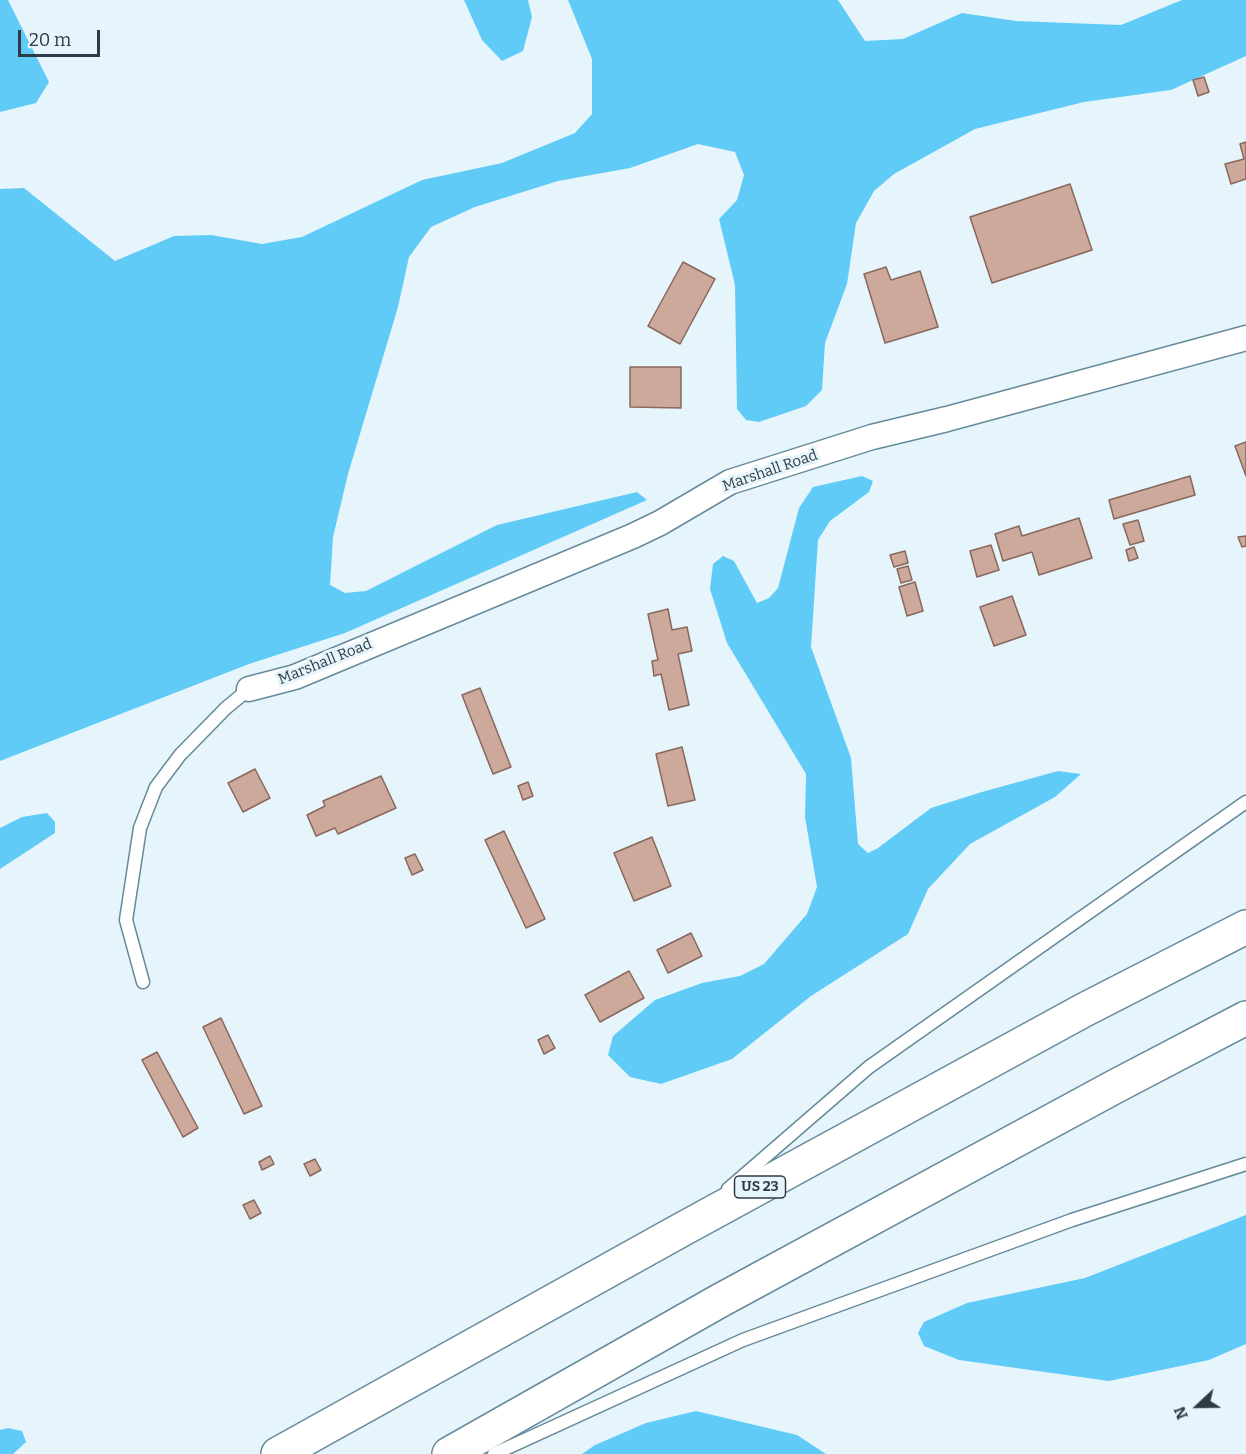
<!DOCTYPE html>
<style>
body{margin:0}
#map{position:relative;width:1246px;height:1454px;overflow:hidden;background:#e6f5fc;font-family:Bitter,serif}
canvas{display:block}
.north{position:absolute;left:1168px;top:1376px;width:60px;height:60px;-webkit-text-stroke:4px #e6f5fc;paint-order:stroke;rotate:248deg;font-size:16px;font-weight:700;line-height:24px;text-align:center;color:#2d3c44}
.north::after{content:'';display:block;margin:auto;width:21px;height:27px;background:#2d3c44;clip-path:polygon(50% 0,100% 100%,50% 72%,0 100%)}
.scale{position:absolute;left:18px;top:30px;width:82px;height:27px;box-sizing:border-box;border:3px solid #2d3c44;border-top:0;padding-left:8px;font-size:18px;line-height:21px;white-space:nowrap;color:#2d3c44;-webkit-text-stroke:4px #e6f5fc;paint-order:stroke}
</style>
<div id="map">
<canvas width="1246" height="1454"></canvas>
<div class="north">N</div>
<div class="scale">20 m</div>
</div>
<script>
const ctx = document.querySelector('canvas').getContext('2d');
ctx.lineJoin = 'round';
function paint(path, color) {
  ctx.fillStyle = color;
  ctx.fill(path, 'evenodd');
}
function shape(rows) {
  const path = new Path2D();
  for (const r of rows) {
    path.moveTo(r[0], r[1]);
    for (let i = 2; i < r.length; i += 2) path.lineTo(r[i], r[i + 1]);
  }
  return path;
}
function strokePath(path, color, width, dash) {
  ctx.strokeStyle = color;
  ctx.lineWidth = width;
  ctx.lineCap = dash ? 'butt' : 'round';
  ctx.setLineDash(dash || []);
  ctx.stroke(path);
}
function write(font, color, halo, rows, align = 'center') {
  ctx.font = font + ' Bitter,serif';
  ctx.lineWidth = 6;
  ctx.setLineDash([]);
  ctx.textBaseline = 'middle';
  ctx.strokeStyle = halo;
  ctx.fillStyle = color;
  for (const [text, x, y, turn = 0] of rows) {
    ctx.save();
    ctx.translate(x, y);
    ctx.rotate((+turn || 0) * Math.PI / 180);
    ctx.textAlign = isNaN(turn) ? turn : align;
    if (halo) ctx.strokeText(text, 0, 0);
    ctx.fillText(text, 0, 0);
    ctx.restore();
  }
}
paint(shape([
 [0,0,8,0,49,82,36,103,0,112],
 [464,0,528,0,532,17,523,51,502,61,482,40],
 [568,0,838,0,865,41,903,39,962,13,1016,21,1121,25,1182,0,1246,0,1246,56,1171,90,1084,102,975,129,894,174,874,191,856,223,847,284,825,343,822,390,806,406,759,422,746,420,737,409,735,285,719,219,737,200,744,175,735,152,698,144,630,168,558,181,475,207,431,227,409,257,398,307,348,474,333,537,330,585,345,593,366,591,497,525,637,492,647,500,345,633,249,664,0,761,0,189,24,188,115,261,174,236,211,235,262,244,302,237,422,180,502,163,575,133,592,114,592,59],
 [862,476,873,481,869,492,830,521,818,540,811,647,851,758,858,844,868,853,878,848,931,808,982,792,1058,771,1081,774,1055,797,970,844,928,889,908,934,811,996,732,1059,661,1084,630,1077,608,1055,613,1036,655,1000,702,983,740,976,764,964,807,914,817,887,805,817,806,774,727,643,710,589,713,564,723,556,734,561,757,603,769,598,778,588,799,508,813,487],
 [47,813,55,822,55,833,0,869,0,828,22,817],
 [1246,1215,1246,1344,1209,1360,1109,1381,959,1360,924,1346,918,1333,924,1322,967,1303,1085,1278],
 [696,1411,797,1435,826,1454,582,1454,595,1445,646,1423],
 [8,1428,22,1431,26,1442,13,1454,0,1454,0,1430]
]), '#61cbf7');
const building = shape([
 [1204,77,1209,92,1198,96,1193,80,1204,77],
 [1246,142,1246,179,1231,184,1225,164,1244,159,1240,144,1246,142],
 [1070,184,1092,250,992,283,970,217,1070,184],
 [683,262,715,279,680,344,648,326,683,262],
 [886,267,891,280,920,271,938,327,885,343,864,274,886,267],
 [630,367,681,367,681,408,630,407,630,367],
 [1246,442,1246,476,1235,446,1246,442],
 [1190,476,1195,495,1114,519,1109,500,1190,476],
 [1079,518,1092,558,1039,575,1032,552,1003,561,995,534,1019,526,1022,536,1079,518],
 [1138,520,1144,541,1130,545,1123,524,1138,520],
 [1246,536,1246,546,1242,547,1238,537,1246,536],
 [991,545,999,570,977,577,970,551,991,545],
 [1134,547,1138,558,1129,561,1126,550,1134,547],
 [905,551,908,563,894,567,890,555,905,551],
 [908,566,912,580,901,583,897,569,908,566],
 [915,582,923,611,907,616,899,587,915,582],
 [1012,596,1026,635,994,646,980,607,1012,596],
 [668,609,672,630,687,627,692,651,678,654,689,705,669,710,661,674,654,676,652,661,658,660,648,614,668,609],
 [480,688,511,767,493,774,462,695,480,688],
 [682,747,695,800,668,806,656,754,682,747],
 [255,769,270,798,243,812,228,783,255,769],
 [381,776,396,808,338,834,335,828,316,836,307,815,325,806,323,801,381,776],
 [528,782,533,796,523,800,518,786,528,782],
 [504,831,545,919,526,928,485,840,504,831],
 [652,837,671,886,634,901,614,853,652,837],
 [415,854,423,870,412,875,405,858,415,854],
 [691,933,702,956,668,973,657,950,691,933],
 [629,971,644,998,600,1022,585,995,629,971],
 [221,1018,262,1106,244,1114,203,1027,221,1018],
 [548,1035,555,1048,544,1054,538,1040,548,1035],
 [157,1052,198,1128,183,1137,142,1060,157,1052],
 [270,1156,274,1164,262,1170,259,1162,270,1156],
 [315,1159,321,1170,310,1176,304,1164,315,1159],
 [254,1200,261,1213,250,1219,243,1205,254,1200]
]);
paint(building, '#cda99c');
strokePath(building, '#89675c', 1.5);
const service = shape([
 [143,982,126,920,140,828,156,787,180,755,226,708,249,689],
 [728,1189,869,1067,1246,802],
 [494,1454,743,1340,1072,1220,1246,1164]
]);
const minor = shape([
 [249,689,295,677,633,536,660,523,730,482,872,437,947,419,1246,338]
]);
const motorway = shape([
 [278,1454,681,1230,1084,1010,1246,927],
 [449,1454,721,1300,1116,1086,1246,1018]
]);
strokePath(service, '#668a9a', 15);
strokePath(minor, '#668a9a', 27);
strokePath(motorway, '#668a9a', 36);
strokePath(service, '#fff', 12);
strokePath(minor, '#fff', 24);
strokePath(motorway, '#fff', 33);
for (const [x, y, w] of [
 [760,1187,51]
]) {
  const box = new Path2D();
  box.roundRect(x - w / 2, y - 11, w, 22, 4.5);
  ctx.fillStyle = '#e6f5fc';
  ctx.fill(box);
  strokePath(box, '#2d3c44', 1.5);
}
write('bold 14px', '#2d3c44', null, [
 ["US 23",760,1187]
]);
write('15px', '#2d3c44', '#e6f5fc', [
 ["Marshall Road",770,471,-19],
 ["Marshall Road",325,662,-22]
]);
</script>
